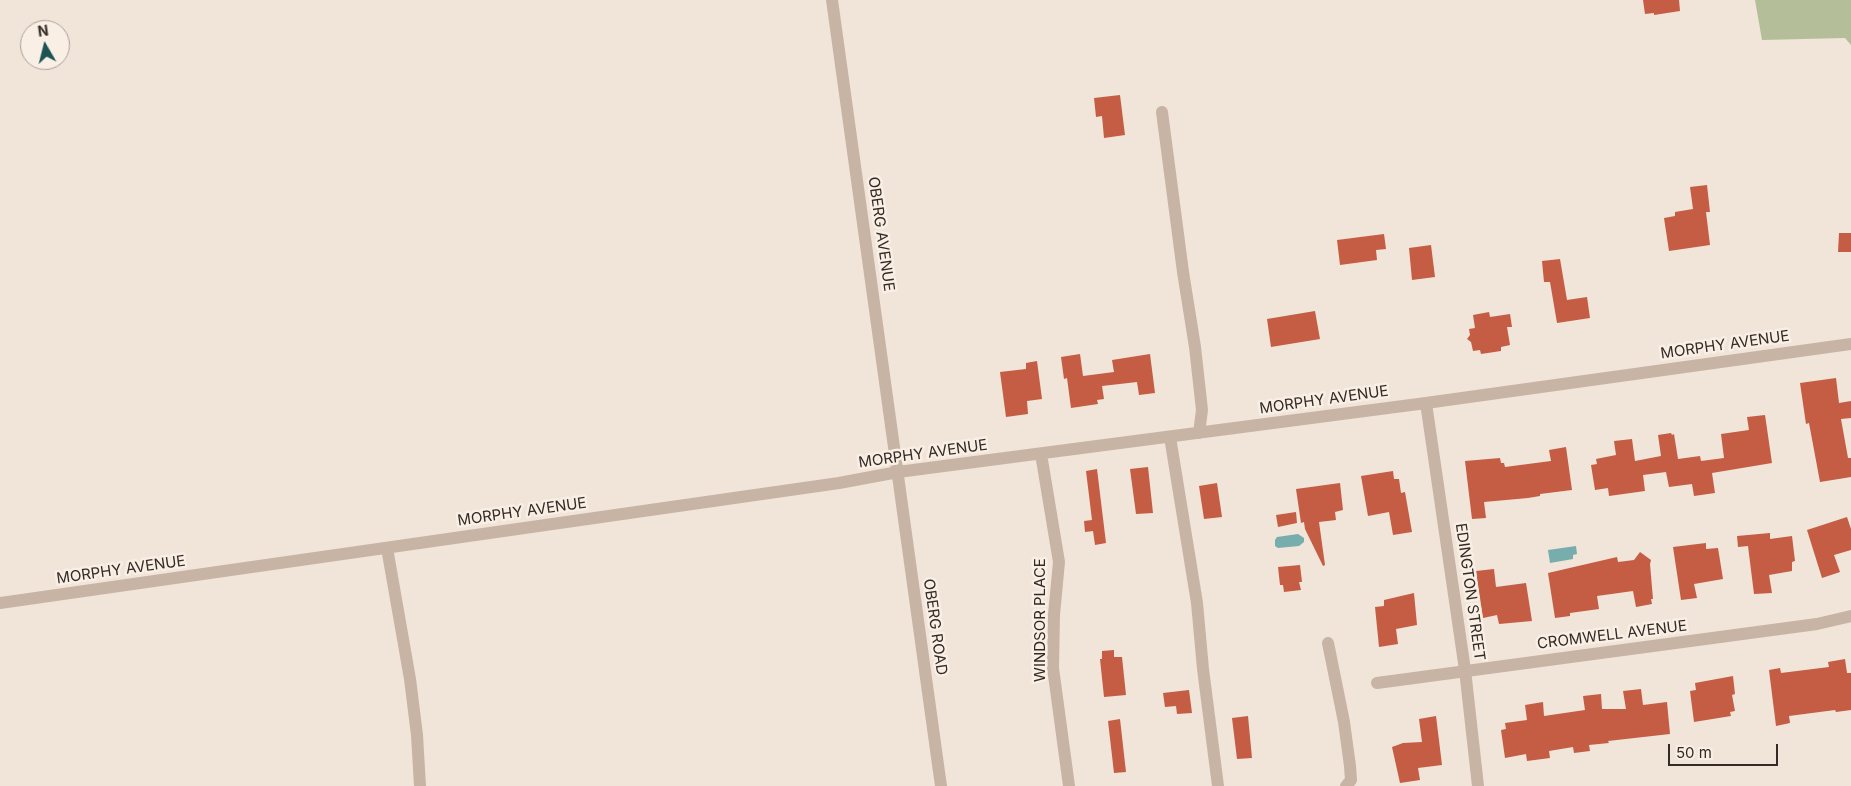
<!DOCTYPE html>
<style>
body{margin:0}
#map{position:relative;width:1851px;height:786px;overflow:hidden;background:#f1e4d9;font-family:Inter,sans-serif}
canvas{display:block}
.north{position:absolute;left:20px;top:20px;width:50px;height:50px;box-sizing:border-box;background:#f9efe5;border:1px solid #aaa099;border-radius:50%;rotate:352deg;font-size:14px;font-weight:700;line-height:20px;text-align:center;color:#342a26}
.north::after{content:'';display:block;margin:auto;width:18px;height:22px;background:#1d5355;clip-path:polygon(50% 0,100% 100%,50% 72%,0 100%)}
.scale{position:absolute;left:1668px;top:744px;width:110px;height:22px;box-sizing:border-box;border:2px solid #342a26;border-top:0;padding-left:6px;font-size:15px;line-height:18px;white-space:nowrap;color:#342a26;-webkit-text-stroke:4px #f9efe5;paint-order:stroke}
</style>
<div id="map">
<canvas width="1851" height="786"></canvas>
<div class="north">N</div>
<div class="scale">50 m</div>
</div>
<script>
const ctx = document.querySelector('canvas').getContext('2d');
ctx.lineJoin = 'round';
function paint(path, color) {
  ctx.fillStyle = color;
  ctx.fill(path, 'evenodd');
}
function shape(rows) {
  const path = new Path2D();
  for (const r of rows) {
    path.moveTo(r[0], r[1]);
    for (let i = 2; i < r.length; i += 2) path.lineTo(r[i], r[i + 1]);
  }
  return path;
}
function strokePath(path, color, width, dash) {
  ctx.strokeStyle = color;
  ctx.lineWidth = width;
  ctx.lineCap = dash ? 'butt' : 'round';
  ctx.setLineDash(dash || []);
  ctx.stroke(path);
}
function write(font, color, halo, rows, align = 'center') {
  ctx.font = font + ' Inter,sans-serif';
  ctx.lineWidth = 5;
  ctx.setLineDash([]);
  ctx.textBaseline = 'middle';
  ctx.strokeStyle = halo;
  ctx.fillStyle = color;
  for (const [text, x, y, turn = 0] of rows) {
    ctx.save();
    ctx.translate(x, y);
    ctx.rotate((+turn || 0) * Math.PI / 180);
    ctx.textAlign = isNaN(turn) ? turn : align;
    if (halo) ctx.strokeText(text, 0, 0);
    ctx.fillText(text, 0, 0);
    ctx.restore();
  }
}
paint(shape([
 [1755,0,1851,0,1851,45,1845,38,1762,40]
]), '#b4bf99');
paint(shape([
 [1298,534,1304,538,1304,542,1299,546,1278,548,1275,546,1275,540,1277,537],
 [1576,546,1577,554,1573,555,1573,559,1550,563,1548,550]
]), '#78adad');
paint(shape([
 [1643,0,1679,0,1680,11,1654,15,1654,13,1645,14],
 [1120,95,1125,135,1104,138,1102,116,1096,117,1094,98],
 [1707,185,1710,212,1706,212,1710,245,1669,251,1664,218,1675,216,1675,212,1693,209,1690,187],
 [1839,233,1851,233,1851,252,1838,252],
 [1384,234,1386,249,1376,250,1377,260,1340,265,1337,240],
 [1431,245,1435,277,1412,280,1409,248],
 [1560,259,1567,300,1587,297,1590,318,1557,323,1550,282,1544,282,1542,261],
 [1315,311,1320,339,1271,347,1267,319],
 [1489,312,1490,317,1510,314,1512,327,1507,327,1510,345,1501,347,1501,351,1481,354,1480,350,1473,351,1471,342,1467,339,1470,335,1469,329,1475,328,1473,315],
 [1080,354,1083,376,1114,372,1112,360,1150,354,1155,393,1139,395,1137,382,1102,386,1104,399,1097,400,1098,404,1071,408,1067,378,1064,379,1061,357],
 [1037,361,1042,399,1027,401,1028,414,1006,417,1000,372,1026,369,1026,363],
 [1836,378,1839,403,1851,401,1851,418,1841,419,1848,458,1851,458,1851,477,1820,482,1809,423,1806,424,1800,383],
 [1765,415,1772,463,1712,473,1715,493,1694,496,1692,484,1669,487,1666,472,1643,475,1645,491,1609,496,1608,488,1595,490,1591,465,1597,464,1596,459,1616,455,1614,441,1632,439,1635,461,1661,456,1658,435,1671,433,1672,435,1674,434,1678,459,1700,456,1701,461,1724,458,1721,434,1749,430,1747,417],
 [1566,447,1572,490,1540,494,1540,496,1528,498,1484,502,1486,518,1472,519,1465,461,1500,458,1501,463,1504,463,1505,467,1551,461,1549,450],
 [1148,467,1153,513,1136,514,1130,469],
 [1097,469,1106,543,1095,545,1093,531,1085,532,1084,521,1092,520,1086,471],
 [1393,471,1394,479,1399,479,1401,493,1405,492,1412,532,1393,535,1389,512,1368,516,1361,476],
 [1217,483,1222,517,1204,519,1199,486],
 [1340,483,1343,510,1335,512,1336,520,1319,522,1325,565,1323,566,1305,529,1304,522,1301,523,1296,489],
 [1296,512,1297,523,1278,527,1276,515],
 [1847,517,1851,529,1851,550,1834,555,1840,572,1822,578,1807,530],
 [1770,533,1770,539,1792,536,1795,561,1792,562,1792,571,1769,575,1772,593,1754,594,1748,546,1738,547,1737,536],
 [1706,543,1706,549,1718,548,1723,579,1694,584,1697,598,1681,600,1673,547],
 [1640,552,1651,560,1650,564,1653,599,1651,599,1652,604,1636,607,1633,591,1597,596,1599,609,1570,613,1570,616,1555,618,1548,573,1617,557,1618,562,1634,560],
 [1300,565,1302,582,1299,582,1301,590,1284,592,1283,585,1280,585,1278,567],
 [1494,569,1496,587,1526,583,1532,621,1499,624,1497,615,1483,618,1476,571],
 [1414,593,1417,625,1396,629,1398,644,1379,647,1375,607,1384,606,1384,600],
 [1114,650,1114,657,1122,657,1126,695,1104,697,1100,659,1102,659,1102,651],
 [1845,659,1847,673,1851,673,1851,710,1836,712,1835,710,1789,716,1790,723,1776,726,1769,670,1780,668,1781,673,1829,667,1828,662],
 [1733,676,1735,694,1732,695,1735,711,1730,712,1731,716,1694,722,1690,691,1696,690,1695,683],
 [1641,689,1643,705,1667,702,1670,734,1608,741,1609,743,1589,745,1590,751,1574,753,1573,747,1549,751,1550,758,1527,761,1526,754,1505,758,1501,730,1506,729,1505,723,1527,720,1525,705,1543,702,1544,716,1585,710,1583,696,1601,694,1602,709,1626,709,1623,691],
 [1189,690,1192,713,1177,714,1176,706,1165,707,1163,693],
 [1248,716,1252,758,1237,759,1232,718],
 [1436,716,1442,765,1418,768,1420,780,1400,783,1392,747,1403,743,1422,742,1419,719],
 [1120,719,1126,772,1114,773,1108,721]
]), '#c45d43');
strokePath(shape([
 [832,0,941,786],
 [1162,112,1183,272,1195,347,1202,410,1199,433],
 [1426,403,1465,670,1478,786],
 [1170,437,1197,603,1203,669,1218,786],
 [1041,454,1059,562,1054,615,1053,668,1069,786],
 [387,548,410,679,417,735,420,786],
 [0,603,839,483,898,472,1426,403,1851,344],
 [1328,643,1344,722,1350,766,1351,780,1346,786],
 [1377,683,1817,624,1851,616]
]), '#c8b4a5', 12);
write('15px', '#342a26', '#f9efe5', [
 ["OBERG AVENUE",881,234,82],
 ["MORPHY AVENUE",1725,345,-8],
 ["MORPHY AVENUE",1324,400,-8],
 ["MORPHY AVENUE",923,454,-8],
 ["MORPHY AVENUE",522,512,-8],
 ["MORPHY AVENUE",121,570,-8],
 ["EDINGTON STREET",1470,592,82],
 ["WINDSOR PLACE",1040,620,-90],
 ["OBERG ROAD",935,627,82],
 ["CROMWELL AVENUE",1612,635,-7]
]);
</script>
